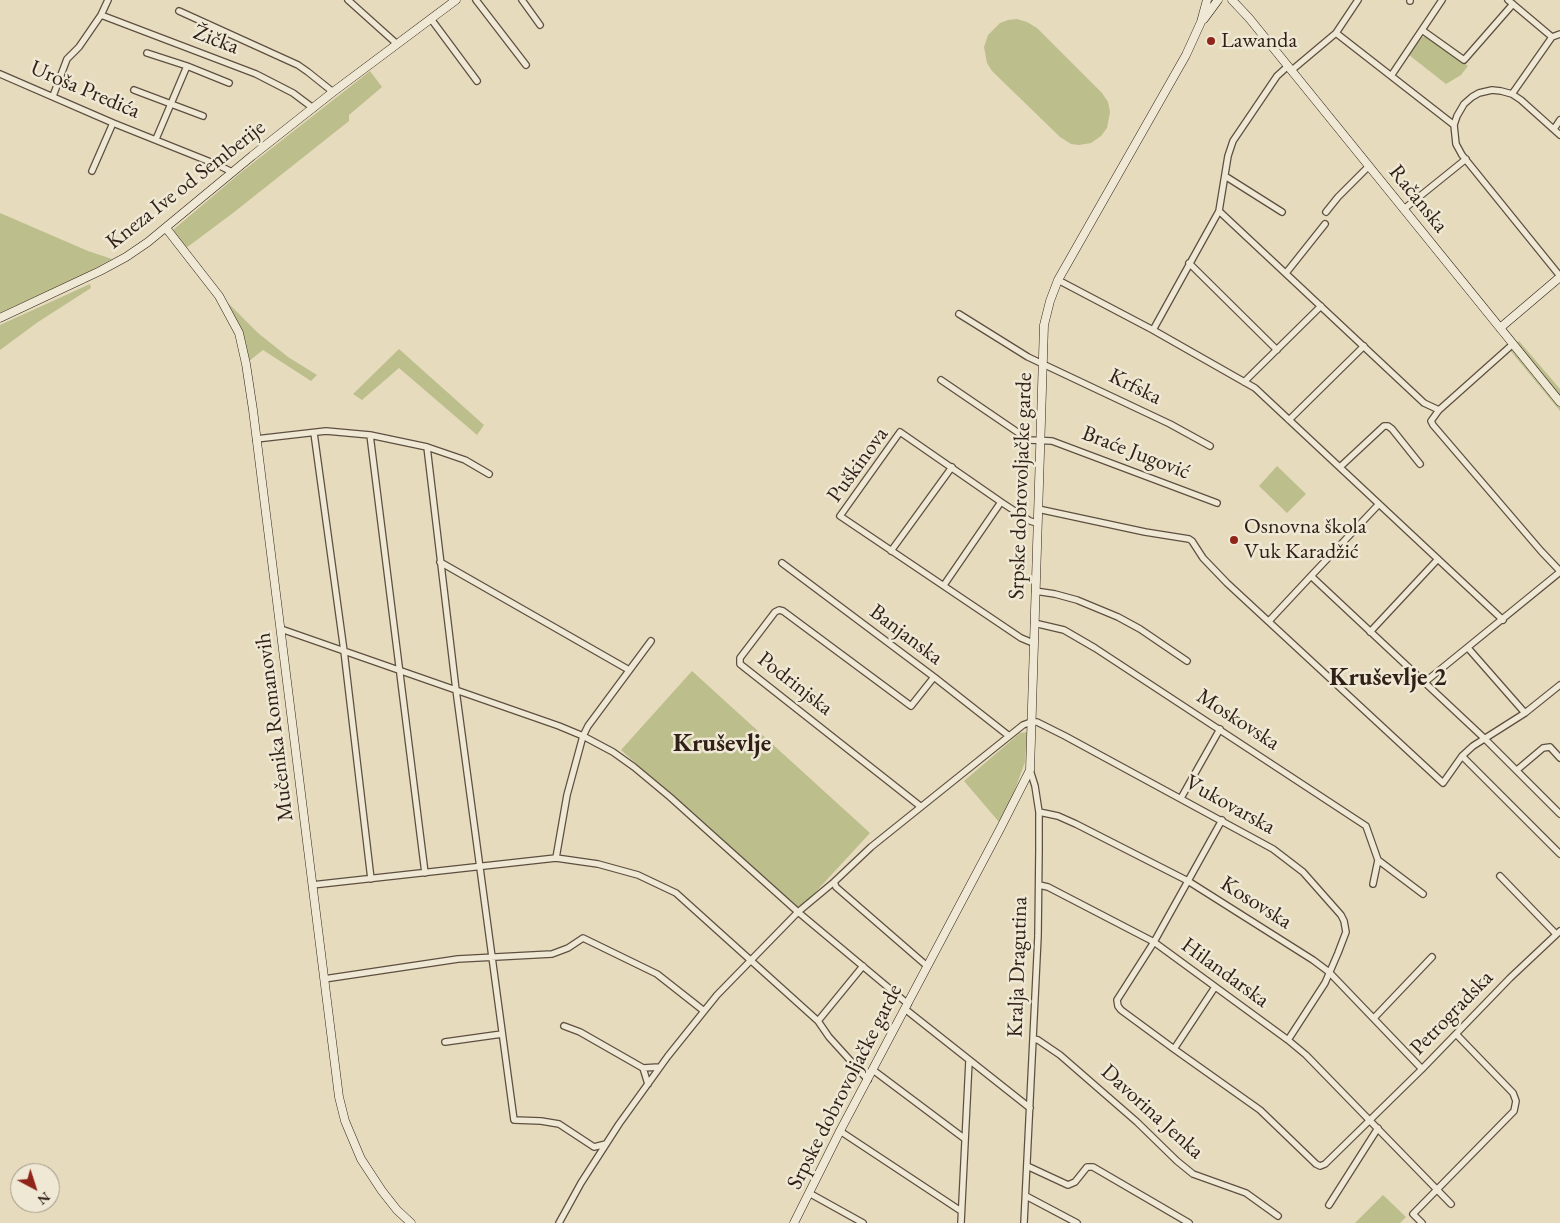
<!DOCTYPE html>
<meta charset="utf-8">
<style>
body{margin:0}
#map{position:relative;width:1560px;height:1223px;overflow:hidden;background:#e6dbbd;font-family:"EB Garamond",serif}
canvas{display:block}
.north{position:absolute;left:10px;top:1163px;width:50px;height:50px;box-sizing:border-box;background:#efe8d4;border:1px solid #a39889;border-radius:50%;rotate:140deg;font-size:14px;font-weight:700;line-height:20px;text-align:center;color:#302018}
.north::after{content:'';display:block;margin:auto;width:18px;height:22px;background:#8f2418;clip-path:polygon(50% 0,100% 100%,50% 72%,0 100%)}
</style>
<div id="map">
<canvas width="1560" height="1223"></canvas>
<div class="north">N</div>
</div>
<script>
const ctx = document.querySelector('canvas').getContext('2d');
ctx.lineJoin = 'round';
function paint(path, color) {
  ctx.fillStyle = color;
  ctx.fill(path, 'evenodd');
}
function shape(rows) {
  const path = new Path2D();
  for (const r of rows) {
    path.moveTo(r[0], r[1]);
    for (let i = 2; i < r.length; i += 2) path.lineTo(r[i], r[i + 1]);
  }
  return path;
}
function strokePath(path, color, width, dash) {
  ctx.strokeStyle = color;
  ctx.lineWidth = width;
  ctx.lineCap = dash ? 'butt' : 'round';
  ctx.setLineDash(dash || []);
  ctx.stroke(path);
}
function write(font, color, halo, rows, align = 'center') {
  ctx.font = font + ' "EB Garamond",serif';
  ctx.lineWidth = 5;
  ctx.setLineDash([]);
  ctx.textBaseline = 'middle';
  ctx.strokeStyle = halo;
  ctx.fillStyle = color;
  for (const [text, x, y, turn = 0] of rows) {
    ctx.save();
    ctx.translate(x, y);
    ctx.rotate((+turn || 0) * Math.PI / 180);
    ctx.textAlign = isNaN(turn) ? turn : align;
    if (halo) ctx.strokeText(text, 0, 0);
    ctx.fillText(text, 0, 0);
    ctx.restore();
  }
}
paint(shape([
 [1017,19,1027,22,1037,28,1102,93,1108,102,1110,112,1107,128,1101,136,1091,143,1079,145,1071,144,1060,137,992,71,987,63,984,47,988,35,1000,23,1008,20],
 [1422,37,1427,37,1468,66,1461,75,1446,84,1409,55],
 [370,71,382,87,349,115,349,121,233,213,186,248,173,230,239,174],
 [0,213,88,251,112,259,81,276,0,313],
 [90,284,91,288,38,322,0,350,0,325],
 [228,303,258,333,288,357,317,375,311,381,263,350,249,361,241,332],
 [1519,341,1560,389,1560,411,1509,349],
 [399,349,484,425,477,435,399,368,362,400,353,394],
 [1277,466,1306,494,1287,513,1259,486],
 [692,671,870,833,798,911,621,750],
 [1027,732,1025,762,1013,795,999,822,964,781,1020,733],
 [1383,1195,1406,1217,1400,1223,1355,1223]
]), '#bcbe8c');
const street = shape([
 [348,0,397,44],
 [476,0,526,65],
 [522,0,540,25],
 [1508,0,1552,37],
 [1410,1,1410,0],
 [179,11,298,65,308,72,333,92],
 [101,15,256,74,293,93,313,108],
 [431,19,477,81],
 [1422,30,1464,60,1513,4],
 [1336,33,1454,125],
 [147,53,187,66,229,83],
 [1292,70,1336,33,1358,0],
 [0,74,113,123,218,165,232,172],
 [1391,76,1442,0],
 [134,90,203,116],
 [1512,94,1552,37,1560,34],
 [53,96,67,59,79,47,101,15,108,0],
 [1554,129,1560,120],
 [1560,135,1521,100,1512,94,1501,91,1492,90,1479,93,1472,97,1464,104,1457,116,1454,125,1456,144,1462,155,1560,276],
 [156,139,187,66],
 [92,171,113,123],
 [1225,176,1282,212],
 [1404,209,1466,159],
 [1219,211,1424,403,1439,410,1513,344],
 [1326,212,1338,197,1369,166],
 [1189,263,1277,350],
 [1286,273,1325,224],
 [1058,280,1153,330,1255,388,1503,620],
 [959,314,1028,357,1170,424,1210,446],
 [1153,330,1219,211,1228,156,1233,141,1277,76,1288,66],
 [941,380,1029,440,1052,441,1217,503],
 [1244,382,1321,306],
 [1439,410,1431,421,1433,425,1541,551,1560,571],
 [1289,420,1364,346],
 [314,433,344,651,371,879],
 [370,435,425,873],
 [256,439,326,431,370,435,427,447,465,460,489,474],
 [427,447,456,690,514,1120,541,1121,559,1124,594,1147,606,1144],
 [1340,467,1384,426,1388,426,1392,429,1420,464],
 [1379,504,1311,576,1484,738,1560,814],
 [1038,509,1145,532,1189,539,1192,541,1203,558,1227,583,1443,783,1462,756,1473,746,1525,713,1560,685],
 [891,551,952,467],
 [440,562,629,670],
 [782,563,934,677,1009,736],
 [944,585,1001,502],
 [1035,591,1055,594,1077,600,1118,617,1140,629,1187,661],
 [1269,621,1311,576],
 [1034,623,1064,630,1095,648,1366,826,1378,860,1373,884],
 [281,629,559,726,583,736,613,752,634,767,670,797,798,912,908,1004],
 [1370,632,1438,559],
 [1033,643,1021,638,840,516,900,432,1001,502,1030,521,1037,523],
 [1468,648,1525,713],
 [1425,682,1560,572],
 [1462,756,1560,854],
 [1517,770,1543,748,1550,747,1560,758],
 [1181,798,1220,729],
 [920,806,740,664,740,658,775,612,779,610,783,611,911,706,934,677],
 [1039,812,1058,816,1076,824,1188,881,1313,960,1329,972,1422,1069],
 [1222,820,1154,942,1117,1000,1118,1006,1121,1010,1174,1049,1260,1110,1316,1164,1320,1166,1325,1164,1422,1069,1510,978,1560,931],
 [556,858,567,795,583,736,588,726,651,641],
 [1378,860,1423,894],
 [1500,876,1556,934],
 [834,882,836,887,927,966],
 [312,885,556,858,598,864,638,875,676,893,818,1021,863,966],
 [1039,885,1048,887,1154,942,1288,1040,1306,1055,1451,1204],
 [324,979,458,959,552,954,568,948,583,938,657,974,704,1011],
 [905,1009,1030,1108],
 [1374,1018,1432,957],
 [818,1021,829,1037,868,1080],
 [564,1026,580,1032,643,1068,659,1067],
 [1034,1039,1038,1040,1060,1055,1137,1122,1177,1161,1193,1174,1246,1193,1278,1216],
 [445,1042,502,1034],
 [1174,1049,1215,987],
 [643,1068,648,1084],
 [873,1070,965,1139],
 [840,1131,961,1211],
 [1027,1166,1068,1185,1075,1182,1087,1167,1093,1167,1189,1223],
 [809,1193,863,1223],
 [1026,1196,1077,1223],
 [1329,1205,1378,1128],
 [559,1223,581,1183,619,1124,668,1056,717,995,798,912,834,882,871,847,1023,725,1031,722,1037,722,1065,736,1273,849,1303,872,1341,915,1344,921,1346,932,1338,953,1325,983,1288,1040],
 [961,1223,969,1061],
 [1024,1223,1038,936,1039,850,1039,812,1035,786,1030,770],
 [1422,1223,1413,1214,1514,1111,1516,1101,1513,1093,1456,1034]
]);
const secondary = shape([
 [1232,0,1249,18,1560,402],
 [1204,19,1218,0],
 [166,228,219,296,239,333,246,364,253,410,339,1097,345,1121,361,1159,382,1191,397,1210,411,1223],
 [0,318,100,271,126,257,148,242,252,156,333,92,456,0],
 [1500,328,1560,277],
 [794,1223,840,1131,1000,829,1030,770,1044,325,1050,301,1058,280,1186,55,1201,22,1207,0]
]);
strokePath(street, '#5e4f41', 8);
strokePath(secondary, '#302018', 9);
strokePath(street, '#efe8d4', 5.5);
strokePath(secondary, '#efe8d4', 8);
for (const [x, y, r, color] of [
 [1211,41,5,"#8f2418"],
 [1234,540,5,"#8f2418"]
]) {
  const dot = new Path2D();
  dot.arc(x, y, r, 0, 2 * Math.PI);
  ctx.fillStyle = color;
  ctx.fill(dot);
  strokePath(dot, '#efe8d4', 2);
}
write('22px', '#302018', '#efe8d4', [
 ["Žička",216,40,21],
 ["Uroša Predića",85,90,23],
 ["Kneza Ive od Semberije",186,185,-38],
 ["Račanska",1418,199,51],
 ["Krfska",1135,387,26],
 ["Braće Jugović",1136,453,21],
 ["Puškinova",858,465,-54],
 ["Srpske dobrovoljačke garde",1021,486,-88],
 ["Banjanska",906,635,37],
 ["Podrinjska",795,684,38],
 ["Moskovska",1238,720,33],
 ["Mučenika Romanovih",275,727,-97],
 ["Vukovarska",1230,805,29],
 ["Kosovska",1256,903,32],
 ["Kralja Dragutina",1018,967,-88],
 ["Hilandarska",1225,973,36],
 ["Petrogradska",1452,1013,-46],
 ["Srpske dobrovoljačke garde",845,1087,-63],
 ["Davorina Jenka",1152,1112,42]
]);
write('22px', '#302018', '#efe8d4', [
 ["Lawanda",1221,41],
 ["Osnovna škola",1244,527],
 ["Vuk Karadžić",1244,552]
], 'left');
write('bold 25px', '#302018', '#efe8d4', [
 ["Kruševlje 2",1388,678],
 ["Kruševlje",722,744]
]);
</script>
